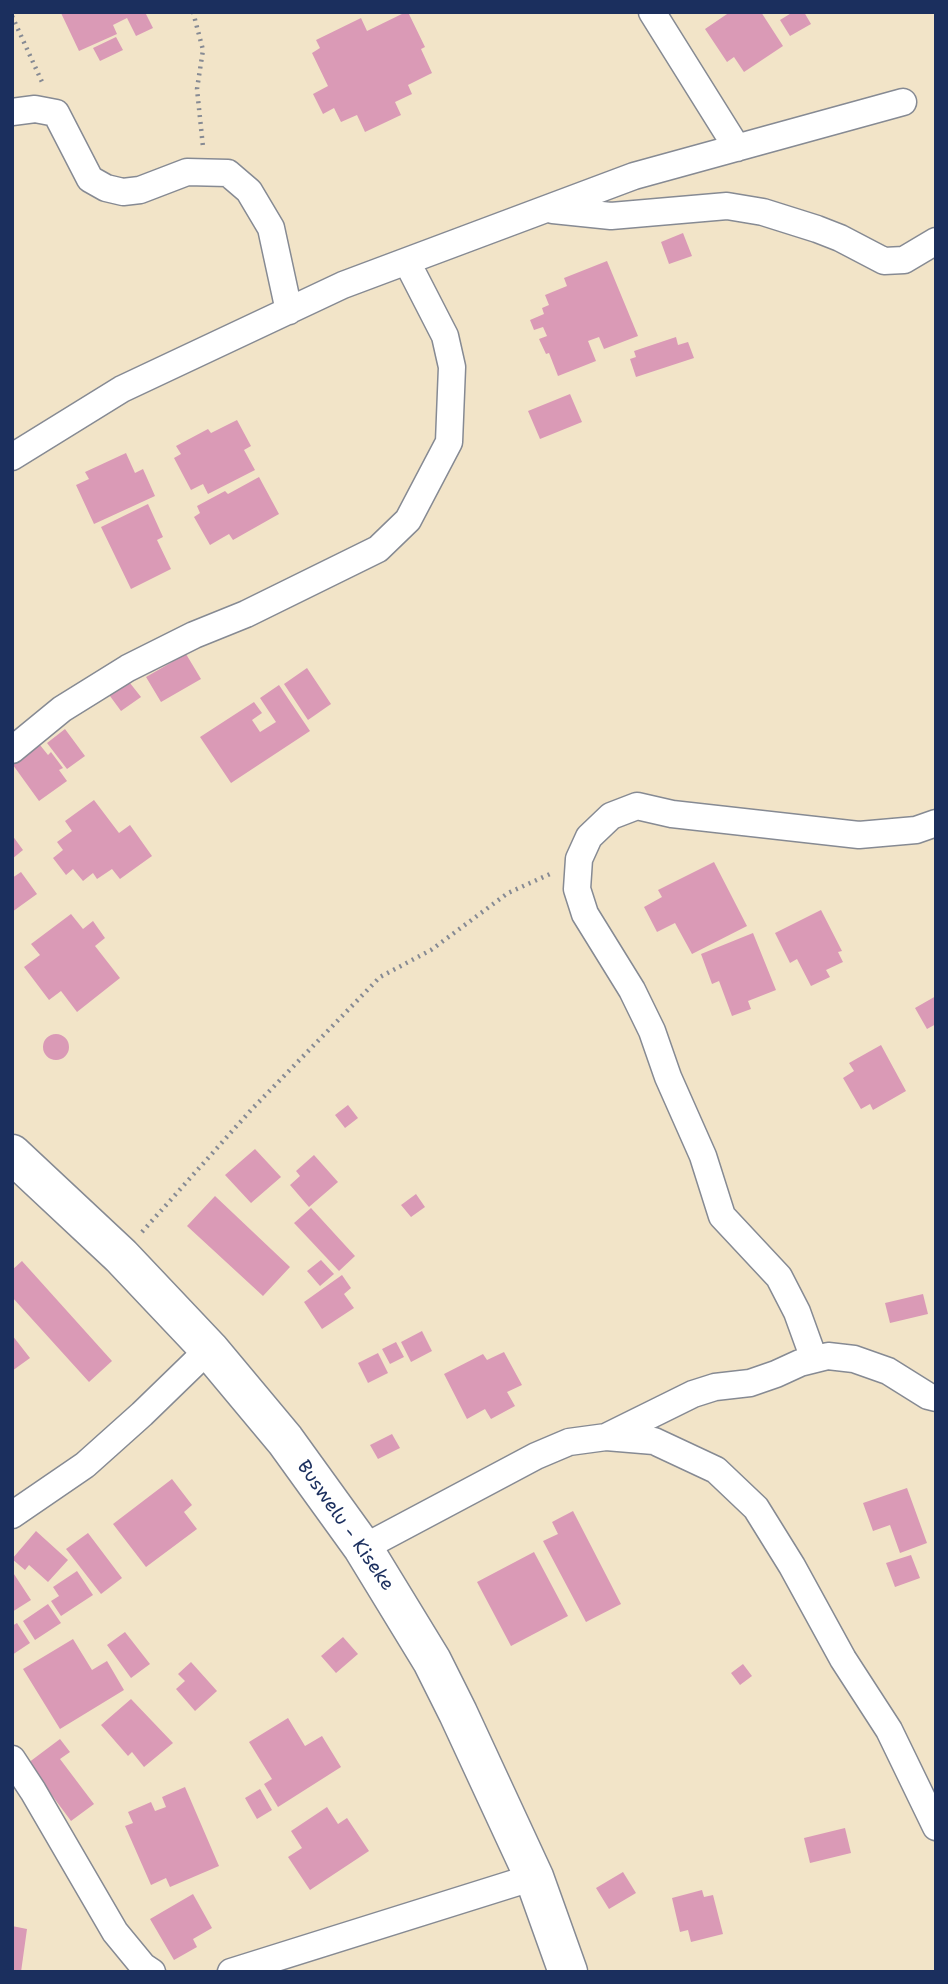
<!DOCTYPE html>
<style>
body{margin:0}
#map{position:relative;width:948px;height:1984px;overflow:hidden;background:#f2e4c8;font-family:"Shantell Sans",sans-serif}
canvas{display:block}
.frame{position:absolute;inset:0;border:14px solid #1b2f5e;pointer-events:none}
</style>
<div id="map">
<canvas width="948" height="1984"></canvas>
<div class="frame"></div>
</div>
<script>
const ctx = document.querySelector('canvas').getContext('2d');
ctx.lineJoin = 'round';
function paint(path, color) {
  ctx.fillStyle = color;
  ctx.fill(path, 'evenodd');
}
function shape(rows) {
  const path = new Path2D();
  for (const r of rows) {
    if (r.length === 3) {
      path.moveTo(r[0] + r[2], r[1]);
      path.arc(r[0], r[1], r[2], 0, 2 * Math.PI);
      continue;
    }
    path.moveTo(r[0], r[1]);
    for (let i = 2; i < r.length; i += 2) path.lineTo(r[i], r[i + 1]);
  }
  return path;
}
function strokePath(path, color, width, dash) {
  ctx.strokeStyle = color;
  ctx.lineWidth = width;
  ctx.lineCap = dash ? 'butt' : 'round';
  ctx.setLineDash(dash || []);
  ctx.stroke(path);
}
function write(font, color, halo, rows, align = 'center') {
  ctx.font = font + ' "Shantell Sans",sans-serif';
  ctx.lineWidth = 5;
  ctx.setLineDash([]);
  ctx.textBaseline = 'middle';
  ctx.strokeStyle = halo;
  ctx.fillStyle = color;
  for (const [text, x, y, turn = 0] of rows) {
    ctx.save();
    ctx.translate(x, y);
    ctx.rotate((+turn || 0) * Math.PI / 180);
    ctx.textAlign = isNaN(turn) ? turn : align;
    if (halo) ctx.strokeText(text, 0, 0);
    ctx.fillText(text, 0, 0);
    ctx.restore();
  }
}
paint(shape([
 [63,12,145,12,153,28,136,36,127,18,113,25,117,34,79,51,61,13],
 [406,12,408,12,425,47,421,49,432,73,408,85,412,94,395,102,401,115,365,132,357,115,341,122,334,108,323,114,313,94,328,86,312,53,320,48,316,40,361,18,367,31],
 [730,12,761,12,783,46,744,72,734,57,727,62,705,29],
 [793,12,804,12,811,24,790,36,780,20],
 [116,37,123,50,100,61,93,48],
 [683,233,692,256,669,264,661,242],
 [607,261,638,336,604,349,599,337,588,341,596,361,558,376,549,353,546,354,539,339,547,336,543,327,534,330,530,320,544,314,542,308,549,305,545,295,567,286,564,278],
 [676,337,678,345,688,342,694,358,636,377,630,359,636,357,634,351],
 [570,394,582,422,540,439,528,411],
 [237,420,251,446,244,450,255,470,208,494,203,484,191,490,174,458,181,454,176,446,208,429,211,433],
 [126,453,135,473,143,469,155,496,94,524,76,485,89,479,85,472],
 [259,477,279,514,233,540,229,534,210,545,194,517,200,513,197,506,225,491,228,494],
 [148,504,163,537,157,540,171,569,131,589,101,527],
 [186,654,201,679,161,702,146,677],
 [307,668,331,704,308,720,284,684],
 [126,678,141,697,121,711,107,692],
 [279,685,310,731,231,783,200,737,254,702,262,713,252,720,260,732,276,722,260,698],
 [65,729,85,756,67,769,47,743],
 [40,745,48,755,51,752,63,768,59,770,67,781,39,801,13,765],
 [94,800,119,833,130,825,152,856,120,879,112,869,97,879,93,873,83,881,73,869,66,875,53,858,63,850,57,842,72,831,65,821],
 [12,835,23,850,12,859],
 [714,862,747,926,692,954,675,923,657,932,644,907,662,897,658,890],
 [21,872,37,894,12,912,12,878],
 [821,910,842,951,838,952,843,962,826,970,830,977,811,986,797,959,790,963,775,933],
 [71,914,83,929,93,921,105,938,95,946,120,978,77,1012,61,991,49,1000,24,967,40,955,31,944],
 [753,933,776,990,748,1001,751,1009,732,1016,719,981,712,984,701,954],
 [936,996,936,1024,927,1029,915,1008],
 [56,1047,13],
 [881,1045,906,1091,873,1110,870,1104,861,1109,843,1078,854,1071,849,1063],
 [348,1105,358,1118,345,1128,335,1115],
 [255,1149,281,1177,251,1203,225,1175],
 [314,1155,338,1182,309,1207,290,1185,300,1176,296,1171],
 [416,1194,425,1207,411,1217,401,1205],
 [215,1196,290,1267,263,1296,187,1226],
 [311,1208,355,1256,339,1271,294,1223],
 [321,1260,334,1274,320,1286,307,1271],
 [22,1261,112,1361,89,1382,12,1297,12,1270],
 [342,1275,351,1288,344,1294,354,1308,322,1329,304,1302],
 [923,1294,928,1314,890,1323,885,1303],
 [422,1331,432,1351,411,1362,401,1342],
 [12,1335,30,1358,12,1371],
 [396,1342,404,1357,390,1364,382,1349],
 [504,1352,522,1385,507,1392,515,1406,491,1419,485,1409,467,1419,444,1374,483,1354,487,1360],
 [378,1353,388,1373,368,1383,358,1363],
 [392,1434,400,1448,378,1459,370,1445],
 [172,1479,192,1505,184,1512,197,1529,146,1567,113,1524],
 [907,1488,927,1543,900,1553,890,1525,873,1531,863,1503],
 [573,1511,621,1604,586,1622,543,1541,558,1534,552,1522],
 [36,1531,68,1560,48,1582,29,1565,25,1570,12,1559],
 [88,1533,122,1578,101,1594,66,1549],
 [534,1552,568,1616,511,1646,477,1582],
 [911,1555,920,1578,895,1587,886,1563],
 [12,1571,31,1600,12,1612],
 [77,1571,93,1595,61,1616,51,1601,59,1596,53,1587],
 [48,1604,61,1623,35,1640,23,1621],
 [17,1623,30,1643,12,1655,12,1626],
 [125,1632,150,1664,131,1678,107,1645],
 [343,1637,358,1654,336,1673,321,1656],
 [73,1639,92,1670,107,1661,124,1690,60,1729,23,1669],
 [191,1662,217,1691,195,1711,176,1689,185,1681,178,1674],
 [743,1664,752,1676,740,1685,731,1673],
 [131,1699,173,1743,144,1767,132,1752,128,1756,101,1725],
 [288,1718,305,1746,322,1736,341,1767,278,1807,264,1784,272,1779,249,1742],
 [60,1739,70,1752,60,1759,94,1804,71,1821,28,1763],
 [185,1787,219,1866,170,1887,166,1878,151,1885,125,1826,133,1823,128,1812,151,1802,155,1811,166,1807,162,1797],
 [260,1789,272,1810,257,1819,245,1798],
 [327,1807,338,1824,347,1818,369,1851,310,1890,288,1857,302,1848,291,1831],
 [845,1828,851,1853,810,1863,804,1838],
 [623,1872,636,1893,609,1909,596,1888],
 [702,1890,704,1897,713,1895,723,1934,691,1942,688,1930,680,1932,672,1898],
 [193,1894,212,1928,193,1939,197,1947,174,1960,150,1919],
 [12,1926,27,1929,21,1972,12,1972]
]), '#da9ab6');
const street = shape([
 [652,12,737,148],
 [12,112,35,109,56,113,90,179,106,188,123,192,140,190,187,172,228,173,249,191,271,228,289,311],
 [553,210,611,216,727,206,763,212,817,229,840,238,884,261,904,260,936,241],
 [12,457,122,389,343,285,634,176,903,102],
 [12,750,62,709,128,668,194,635,246,614,378,549,408,520,449,442,452,367,445,336,407,262],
 [814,1359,797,1312,779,1277,722,1216,703,1156,668,1077,652,1031,632,990,585,914,577,889,579,859,589,837,611,816,637,806,672,814,859,835,916,830,936,823],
 [606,1437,693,1394,715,1387,750,1383,776,1374,800,1363,828,1356,854,1359,888,1371,928,1396,936,1398],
 [12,1515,85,1465,142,1414,209,1349],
 [363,1548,536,1456,569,1442,606,1437,654,1441,716,1470,756,1508,792,1566,843,1659,889,1730,936,1827],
 [12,1759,33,1791,115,1932,143,1966,152,1972],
 [231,1972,534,1877]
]);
const secondary = shape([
 [12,1154,121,1256,209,1349,285,1440,363,1548,432,1661,458,1713,534,1877,568,1972]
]);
strokePath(street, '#868a93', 29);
strokePath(secondary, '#868a93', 41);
strokePath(shape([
 [193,12,203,50,197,89,203,147],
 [12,16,42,82],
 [142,1232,251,1110,380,977,431,950,508,893,550,874]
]), '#868a93', 4.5, [2, 5]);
strokePath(street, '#fff', 26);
strokePath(secondary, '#fff', 38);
write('19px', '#1b2f5e', '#fff', [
 ["Buswelu - Kiseke",345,1526,55]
]);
</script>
